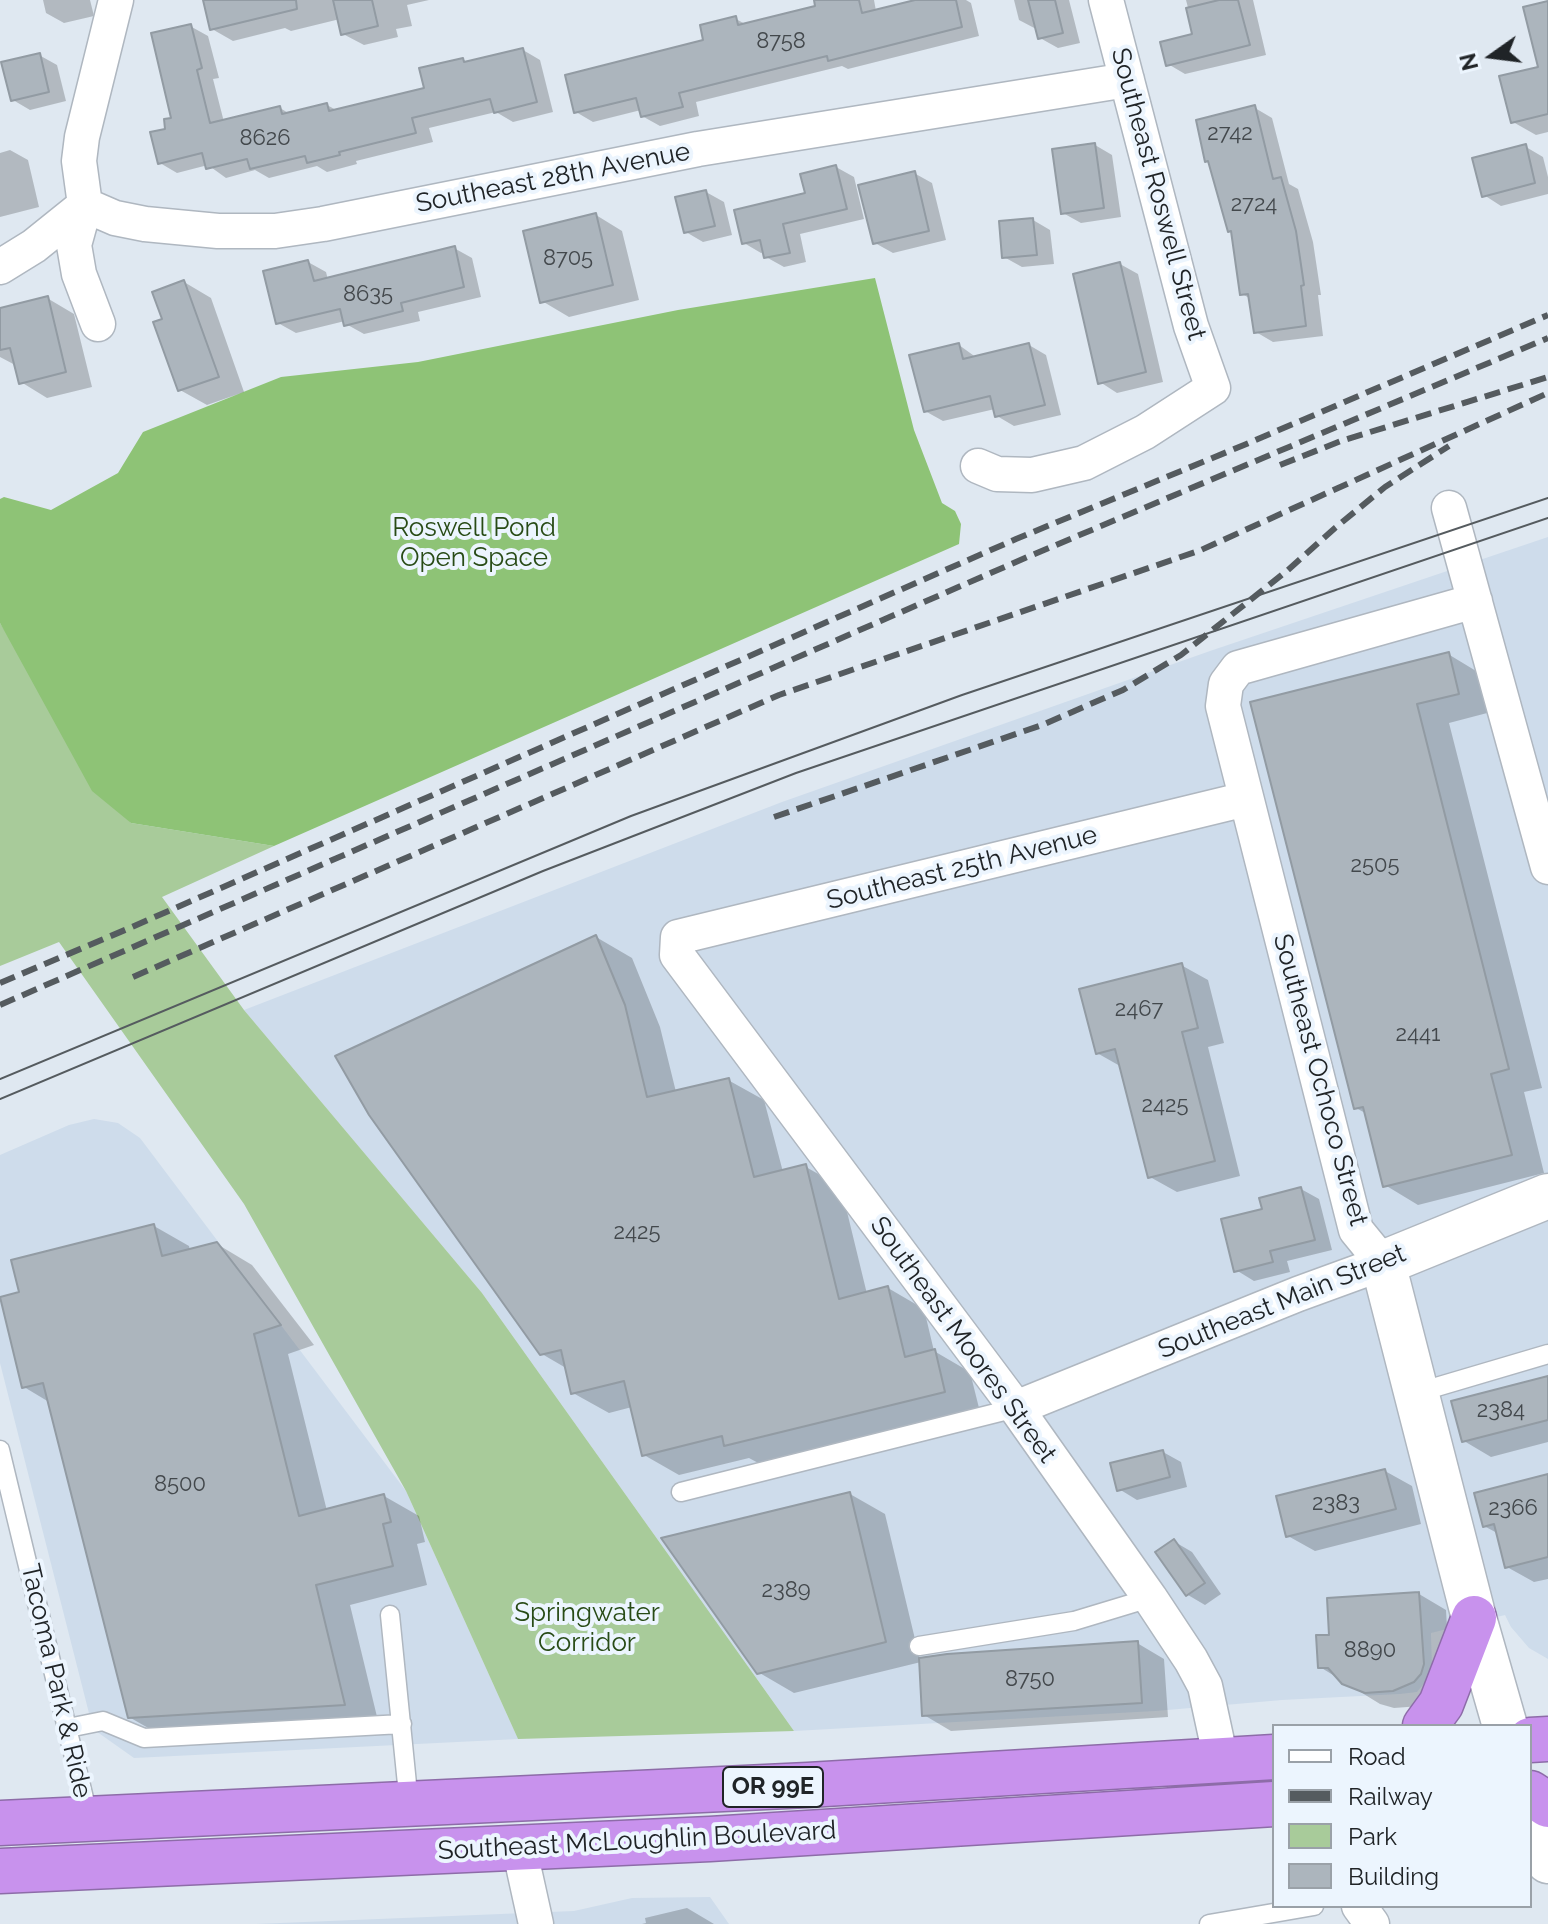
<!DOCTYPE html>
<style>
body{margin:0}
#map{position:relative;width:1548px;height:1924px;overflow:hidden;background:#dfe8f1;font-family:Raleway,sans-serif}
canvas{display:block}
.legend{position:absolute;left:1272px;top:1724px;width:260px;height:184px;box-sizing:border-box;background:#ecf5fe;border:2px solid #9aa1a8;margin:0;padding:10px 14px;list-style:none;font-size:24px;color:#202427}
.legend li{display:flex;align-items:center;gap:16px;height:40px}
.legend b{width:40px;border:2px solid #9aa1a8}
.north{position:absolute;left:1452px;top:16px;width:80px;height:80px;-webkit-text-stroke:6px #ecf5fe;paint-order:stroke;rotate:256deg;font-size:22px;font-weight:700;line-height:32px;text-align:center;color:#202427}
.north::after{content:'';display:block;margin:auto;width:28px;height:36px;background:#202427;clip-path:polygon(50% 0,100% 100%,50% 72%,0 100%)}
</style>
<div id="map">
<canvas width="1548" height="1924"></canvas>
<ul class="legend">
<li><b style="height:10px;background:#fff"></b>Road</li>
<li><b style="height:10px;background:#555b5f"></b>Railway</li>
<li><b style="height:22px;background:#a8cb9a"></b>Park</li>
<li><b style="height:22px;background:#acb5bd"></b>Building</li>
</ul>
<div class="north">N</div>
</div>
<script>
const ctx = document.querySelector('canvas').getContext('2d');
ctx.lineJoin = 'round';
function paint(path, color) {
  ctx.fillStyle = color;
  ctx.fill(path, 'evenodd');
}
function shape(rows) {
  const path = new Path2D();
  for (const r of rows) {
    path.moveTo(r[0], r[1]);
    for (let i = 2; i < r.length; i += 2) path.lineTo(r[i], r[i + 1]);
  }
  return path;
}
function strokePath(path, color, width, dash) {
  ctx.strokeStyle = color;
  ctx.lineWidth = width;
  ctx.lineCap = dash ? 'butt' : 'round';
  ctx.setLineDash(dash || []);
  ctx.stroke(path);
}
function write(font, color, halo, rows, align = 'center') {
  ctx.font = font + ' Raleway,sans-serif';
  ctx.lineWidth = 8;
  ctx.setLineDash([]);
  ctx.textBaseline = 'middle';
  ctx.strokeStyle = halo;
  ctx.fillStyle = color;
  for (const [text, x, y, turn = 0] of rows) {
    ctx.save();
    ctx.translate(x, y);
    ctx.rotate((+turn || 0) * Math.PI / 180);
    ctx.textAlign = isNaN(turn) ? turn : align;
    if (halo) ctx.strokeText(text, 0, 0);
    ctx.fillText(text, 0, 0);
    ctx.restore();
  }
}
paint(shape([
 [1548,537,1548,1659,1529,1648,1511,1627,1505,1615,1431,1633,1432,1667,1426,1681,1417,1692,1400,1694,1282,1700,1156,1711,794,1731,482,1293,244,1010,782,802,1210,651],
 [94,1119,118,1123,140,1138,406,1491,518,1739,134,1758,93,1729,0,1363,0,1155,69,1125],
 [710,1897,729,1924,256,1924,574,1911,632,1898]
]), '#cedceb');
paint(shape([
 [0,623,131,823,274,846,162,897,244,1010,482,1293,794,1731,518,1739,406,1491,244,1204,59,942,0,966]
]), '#a8cb9a');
paint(shape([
 [875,278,914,430,942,503,955,511,961,524,959,544,274,846,131,823,92,791,0,623,0,499,4,497,51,510,118,473,143,432,281,377,418,362,678,310]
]), '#8ec376');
paint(shape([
 [43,0,90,0,94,16,64,23,46,13],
 [205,0,429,0,407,5,412,26,396,29,398,37,364,45,343,34,340,19,291,31,285,28,233,41,212,29],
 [816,0,874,0,876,11,923,0,966,0,971,3,979,36,848,69,842,66,696,102,699,116,660,126,642,116,641,110,593,122,576,112,706,41,736,19,747,25,818,8],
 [1014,0,1069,0,1080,43,1058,48,1040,38,1038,30,1019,20],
 [1186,0,1253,0,1266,55,1185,74,1168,64,1195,35],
 [1548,3,1548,132,1536,135,1513,122,1540,68],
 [190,26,208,36,219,78,213,79,224,122,280,108,290,114,327,105,338,111,426,90,463,60,468,63,523,50,540,60,553,112,513,122,496,112,429,128,433,142,356,161,357,164,327,172,317,166,269,178,255,170,226,178,208,165,177,173,160,163,174,119],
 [39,55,57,65,66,101,30,110,13,100],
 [1255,108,1272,118,1289,184,1298,189,1313,242,1321,295,1318,295,1323,336,1273,342,1256,332,1251,299,1242,294,1233,232,1230,230],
 [1095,145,1112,155,1121,217,1081,223,1063,213],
 [1526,147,1543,157,1548,177,1548,194,1501,206,1484,195],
 [10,150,28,160,39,207,0,217,0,153],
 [836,167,854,177,864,219,800,234,806,262,784,267,766,257,765,252,761,253,744,243,807,194],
 [914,173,932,183,946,240,893,253,875,243],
 [706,192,724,202,732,235,703,242,686,232],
 [596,215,622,231,639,300,569,317,542,301],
 [1033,220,1050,230,1054,264,1022,267,1004,257],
 [454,248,472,258,481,297,418,312,420,321,364,334,346,324,345,321,296,333,278,323,308,262,326,272,328,280],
 [1120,264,1138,274,1163,382,1117,393,1100,382],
 [184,282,211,298,244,392,207,405,180,390],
 [47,298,74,314,92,387,47,398,21,382,17,366,0,357,0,310],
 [959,345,977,358,1029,345,1046,355,1061,415,1014,426,997,416,995,409,943,421,925,411],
 [1448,654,1481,674,1491,712,1449,723,1542,1088,1524,1092,1544,1173,1418,1205,1385,1185,1367,1114,1356,1108,1252,703],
 [596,937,632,958,660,1027,676,1092,728,1080,764,1100,783,1172,806,1167,841,1187,867,1294,888,1288,924,1309,934,1351,970,1372,980,1412,762,1465,749,1458,679,1475,644,1455,632,1407,609,1413,573,1393,566,1368,542,1354],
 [1181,965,1208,980,1224,1043,1208,1047,1240,1176,1177,1192,1150,1177,1120,1066,1097,1053],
 [1301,1189,1319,1199,1332,1250,1287,1261,1290,1272,1254,1281,1236,1270,1264,1211],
 [154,1226,189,1246,190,1251,217,1244,252,1265,314,1345,288,1354,327,1511,384,1496,419,1516,425,1542,417,1544,427,1585,350,1605,379,1725,164,1737,129,1717,49,1402,24,1387,22,1293],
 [1548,1378,1548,1442,1491,1457,1464,1441],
 [1163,1452,1181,1462,1187,1487,1137,1500,1119,1489],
 [1385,1471,1412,1486,1421,1524,1315,1551,1288,1536],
 [1548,1476,1548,1579,1534,1582,1507,1567,1499,1534,1484,1526],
 [850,1494,885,1514,920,1660,1137,1643,1164,1659,1168,1717,951,1731,924,1715,921,1662,794,1693,758,1672],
 [1175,1542,1192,1552,1221,1594,1205,1605,1188,1595],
 [1419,1594,1446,1610,1450,1680,1421,1706,1394,1708,1380,1704,1320,1667,1331,1637],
 [687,1908,714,1924,642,1924,646,1923,645,1918]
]), '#0003');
const building = shape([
 [203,0,296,0,297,9,210,30,203,0],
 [333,0,372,0,378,26,341,35,333,0],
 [814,0,859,0,862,13,915,0,956,0,962,27,828,61,827,56,679,93,683,107,641,117,636,98,574,113,565,75,703,40,700,25,736,16,738,25,815,6,814,0],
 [1028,0,1055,0,1063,33,1038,39,1028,0],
 [1219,0,1238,0,1250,45,1166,66,1160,42,1192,34,1186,8,1219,0],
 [1548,1,1548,114,1511,123,1499,76,1538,67,1523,7,1548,1],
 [191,24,202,68,197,70,210,123,280,106,282,114,327,103,329,111,424,88,419,68,463,58,464,62,523,48,537,102,494,113,490,99,412,118,416,133,339,152,340,155,307,163,305,156,250,169,247,159,206,169,202,153,158,164,150,132,165,129,164,119,171,118,151,33,191,24],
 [40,53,49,92,11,101,1,62,40,53],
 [1255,105,1273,179,1281,177,1296,231,1304,285,1301,286,1306,326,1254,333,1248,294,1240,295,1231,231,1228,232,1208,161,1205,162,1196,120,1255,105],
 [1095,143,1104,208,1061,214,1052,149,1095,143],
 [1526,144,1535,183,1482,197,1472,158,1526,144],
 [836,165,847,209,783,224,790,253,764,258,760,240,742,244,734,210,805,193,800,174,836,165],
 [915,171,929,231,873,244,858,185,915,171],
 [706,190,715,226,684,233,675,197,706,190],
 [596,213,613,285,540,303,523,231,596,213],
 [1033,218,1037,255,1002,258,999,221,1033,218],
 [455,246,464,287,401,303,403,311,344,326,340,309,276,324,263,271,308,260,314,281,455,246],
 [1120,262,1146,372,1098,384,1073,274,1120,262],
 [184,280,219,377,178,391,153,322,162,319,152,292,184,280],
 [48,296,66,372,19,384,10,348,0,350,0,308,48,296],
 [959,343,963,359,1029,343,1045,405,995,417,990,396,924,412,909,355,959,343],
 [1449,652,1459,694,1417,704,1509,1069,1491,1074,1512,1155,1383,1187,1363,1107,1354,1109,1250,702,1449,652],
 [596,935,625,1005,647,1097,729,1078,754,1177,806,1164,839,1299,888,1286,905,1357,935,1349,945,1392,724,1446,722,1436,642,1456,624,1381,571,1394,561,1350,540,1355,369,1115,335,1056,596,935],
 [1182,963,1198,1028,1182,1032,1215,1161,1148,1178,1115,1049,1096,1054,1079,989,1182,963],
 [1301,1187,1315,1240,1270,1251,1273,1262,1234,1272,1221,1219,1262,1209,1259,1198,1301,1187],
 [154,1224,162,1256,217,1242,281,1325,254,1334,299,1516,384,1494,391,1522,383,1524,393,1566,316,1585,345,1705,128,1718,43,1383,22,1388,0,1297,19,1292,11,1260,154,1224],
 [1548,1376,1548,1420,1462,1442,1451,1401,1548,1376],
 [1163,1450,1170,1477,1117,1491,1110,1463,1163,1450],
 [1385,1469,1396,1509,1286,1537,1276,1496,1385,1469],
 [1548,1474,1548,1557,1505,1568,1494,1524,1483,1527,1474,1493,1548,1474],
 [850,1492,886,1642,757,1674,661,1538,850,1492],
 [1174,1539,1205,1583,1186,1596,1155,1552,1174,1539],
 [1419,1592,1424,1664,1421,1674,1414,1682,1393,1691,1365,1693,1342,1684,1328,1668,1318,1668,1316,1635,1329,1635,1327,1598,1419,1592],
 [1138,1641,1142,1703,922,1716,919,1658,947,1654,1138,1641]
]);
paint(building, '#acb5bd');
strokePath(building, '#929ba3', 2);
const lane = shape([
 [1416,1393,1548,1354],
 [0,1450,89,1819],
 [681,1492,1016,1408],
 [390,1615,409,1804],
 [919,1646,1074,1621,1150,1598],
 [68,1728,103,1721,144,1738,402,1724],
 [1209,1924,1314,1906]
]);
const street = shape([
 [85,205,115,218,145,224,218,231,275,231,323,224,698,149,1127,80],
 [0,267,34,246,85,205],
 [98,324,79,274,74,245,85,205,79,161,82,137,116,0],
 [978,466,997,474,1032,475,1084,463,1145,432,1213,388,1191,326,1106,0],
 [1449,508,1548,867],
 [1016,1408,1298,1294,1383,1263,1356,1230,1223,706,1226,684,1238,668,1475,601],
 [1221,1760,1205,1686,1191,1660,1150,1598,1016,1408,677,955,678,937,1246,799],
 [519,1847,536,1924],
 [1359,1906,1372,1924]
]);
const secondary = shape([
 [1505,1726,1474,1618,1383,1263,1548,1196],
 [1530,1805,1548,1861]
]);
const highway = shape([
 [1425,1726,1441,1704,1474,1618],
 [1530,1740,1548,1739],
 [1530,1793,1548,1805],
 [0,1823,808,1785,1274,1757],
 [0,1871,710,1839,1274,1804]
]);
strokePath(lane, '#afb7c0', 21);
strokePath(street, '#afb7c0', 37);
strokePath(secondary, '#afb7c0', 47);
strokePath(highway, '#8d6ca8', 47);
strokePath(lane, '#fff', 18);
strokePath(street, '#fff', 34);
strokePath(secondary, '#fff', 44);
strokePath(highway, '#c892ed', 44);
strokePath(shape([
 [0,1079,631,816,962,695,1548,498],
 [0,1099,543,871,796,773,1548,518]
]), '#555b5f', 2);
strokePath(shape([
 [1280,465,1341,441,1548,377],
 [774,817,1042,725,1123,690,1181,655,1288,570,1335,528,1385,487,1449,446],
 [133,977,779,695,1201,550,1548,393],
 [0,983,132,927,1016,539,1244,445,1548,315],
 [0,1005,1025,558,1548,338]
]), '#555b5f', 6, [16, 8]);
write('22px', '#43484c', null, [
 ["8758",781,41],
 ["2742",1230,133],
 ["8626",265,138],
 ["2724",1254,204],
 ["8705",568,258],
 ["8635",368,294],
 ["2505",1375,865],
 ["2467",1139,1009],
 ["2441",1418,1034],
 ["2425",1165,1105],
 ["2425",637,1232],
 ["2384",1501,1410],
 ["8500",180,1484],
 ["2383",1336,1503],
 ["2366",1513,1508],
 ["2389",786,1590],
 ["8890",1370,1650],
 ["8750",1030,1679]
]);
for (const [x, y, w] of [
 [773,1787,100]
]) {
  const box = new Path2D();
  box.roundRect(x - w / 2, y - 20, w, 40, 6);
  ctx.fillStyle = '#ecf5fe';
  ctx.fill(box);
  strokePath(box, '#202427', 2);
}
write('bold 24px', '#202427', null, [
 ["OR 99E",773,1787]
]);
write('26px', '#202427', '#ecf5fe', [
 ["Southeast 28th Avenue",553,178,-11],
 ["Southeast Roswell Street",1158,194,75],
 ["Southeast 25th Avenue",962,868,-14],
 ["Southeast Ochoco Street",1320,1080,75],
 ["Southeast Main Street",1282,1302,-22],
 ["Southeast Moores Street",963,1340,54],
 ["Tacoma Park & Ride",56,1681,77],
 ["Southeast McLoughlin Boulevard",637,1841,-3]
]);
write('26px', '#284b16', '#ecf5fe', [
 ["Roswell Pond",474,528],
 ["Open Space",474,558],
 ["Springwater",587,1613],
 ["Corridor",587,1643]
]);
</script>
